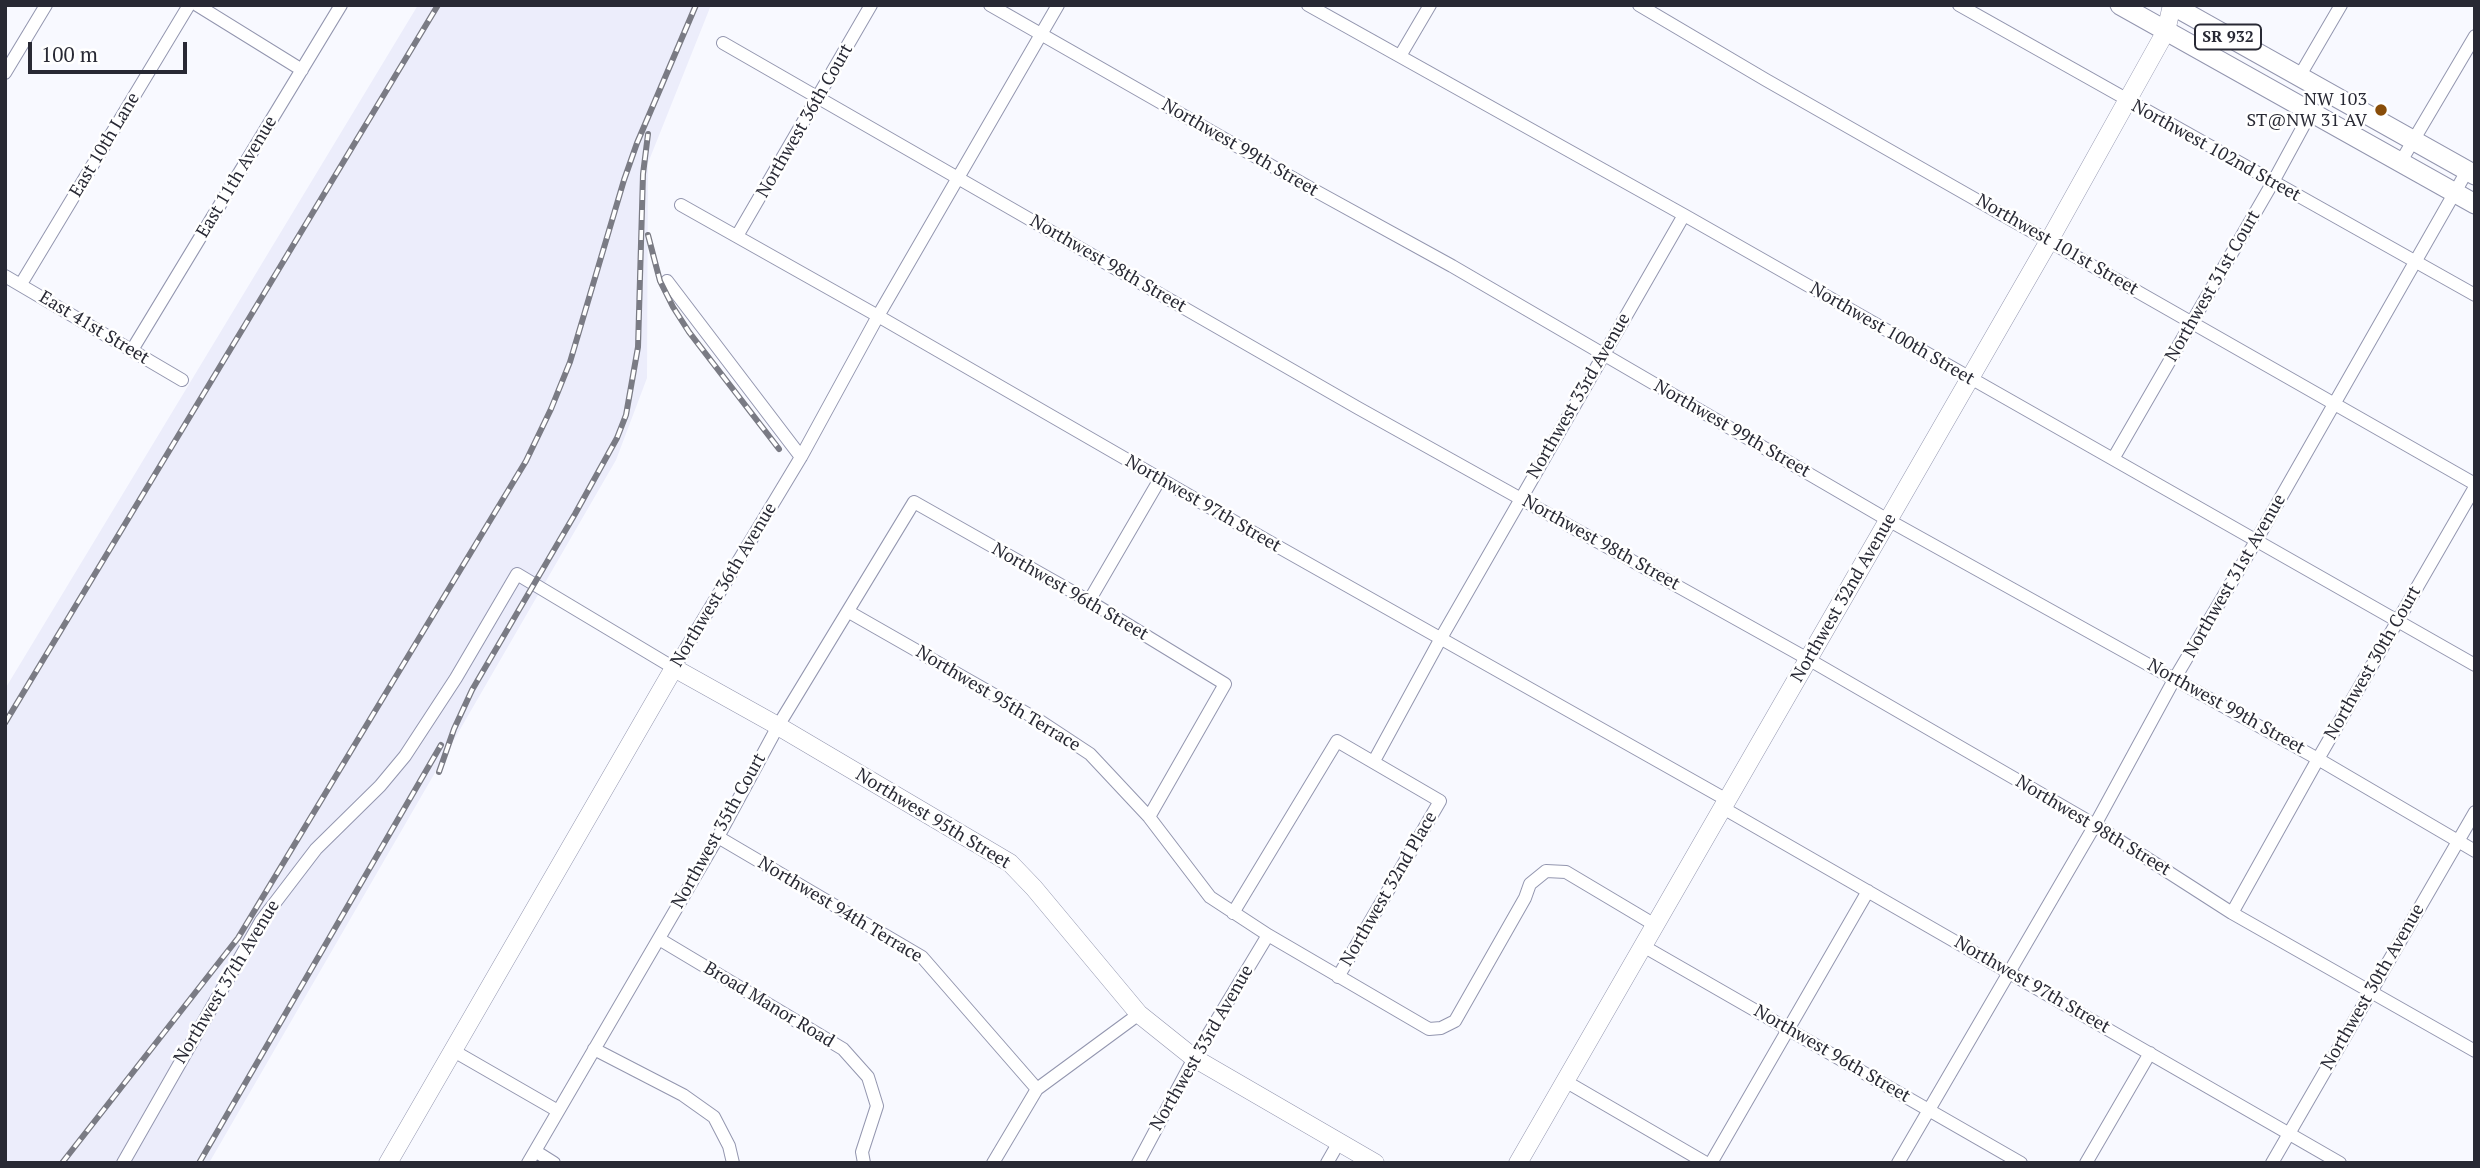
<!DOCTYPE html>
<style>
body{margin:0}
#map{position:relative;width:2480px;height:1168px;overflow:hidden;background:#f8f9ff;font-family:"PT Serif",serif}
canvas{display:block}
.frame{position:absolute;inset:0;border:7px solid #282934;pointer-events:none}
.scale{position:absolute;left:28px;top:42px;width:159px;height:32px;box-sizing:border-box;border:4px solid #282934;border-top:0;padding-left:9px;font-size:21px;line-height:24px;white-space:nowrap;color:#282934;-webkit-text-stroke:5px #fff;paint-order:stroke}
</style>
<div id="map">
<canvas width="2480" height="1168"></canvas>
<div class="frame"></div>
<div class="scale">100 m</div>
</div>
<script>
const ctx = document.querySelector('canvas').getContext('2d');
ctx.lineJoin = 'round';
function paint(path, color) {
  ctx.fillStyle = color;
  ctx.fill(path, 'evenodd');
}
function shape(rows) {
  const path = new Path2D();
  for (const r of rows) {
    path.moveTo(r[0], r[1]);
    for (let i = 2; i < r.length; i += 2) path.lineTo(r[i], r[i + 1]);
  }
  return path;
}
function strokePath(path, color, width, dash) {
  ctx.strokeStyle = color;
  ctx.lineWidth = width;
  ctx.lineCap = dash ? 'butt' : 'round';
  ctx.setLineDash(dash || []);
  ctx.stroke(path);
}
function write(font, color, halo, rows, align = 'center') {
  ctx.font = font + ' "PT Serif",serif';
  ctx.lineWidth = 5;
  ctx.setLineDash([]);
  ctx.textBaseline = 'middle';
  ctx.strokeStyle = halo;
  ctx.fillStyle = color;
  for (const [text, x, y, turn = 0] of rows) {
    ctx.save();
    ctx.translate(x, y);
    ctx.rotate((+turn || 0) * Math.PI / 180);
    ctx.textAlign = isNaN(turn) ? turn : align;
    if (halo) ctx.strokeText(text, 0, 0);
    ctx.fillText(text, 0, 0);
    ctx.restore();
  }
}
paint(shape([
 [418,5,711,5,648,163,647,378,616,460,209,1163,5,1163,5,689]
]), '#ecedfb');
const street = shape([
 [197,5,302,70],
 [990,5,1312,189,1452,266,1888,520,2318,759,2475,851],
 [1308,5,1684,215,2475,665],
 [1639,5,1766,80,2475,484],
 [1959,5,2475,295],
 [723,43,1358,408,1808,659,2095,825,2232,913,2475,1051],
 [1400,56,1430,5],
 [5,73,46,5],
 [2299,77,2341,5],
 [2400,163,2475,36],
 [681,205,878,316,1268,541,1727,800],
 [737,236,871,5],
 [5,276,182,380],
 [667,281,801,457],
 [21,284,189,5],
 [132,350,341,5],
 [2113,459,2273,182,2311,112],
 [1089,601,1160,479],
 [849,612,1040,721,1090,754,1149,817,1210,897,1268,935,1429,1029,1441,1028,1455,1021,1525,898,1530,884,1546,871,1566,872,1655,925],
 [1374,761,1441,638,1684,215],
 [1723,808,2340,1163],
 [718,837,922,957,1037,1089],
 [1233,913,1337,741,1440,801,1338,977],
 [2232,913,2318,759,2475,487],
 [659,939,843,1049,868,1077,877,1106,862,1152,864,1163],
 [1643,946,2021,1163],
 [594,1049,683,1095,714,1117,729,1146,733,1163],
 [452,1050,558,1111],
 [1565,1081,1706,1163],
 [535,1151,554,1163],
 [123,1163,261,921,316,849,380,786,405,756,456,678,517,574,674,668,801,457,878,316,1058,5],
 [528,1163,718,837,778,726,914,502,1089,601,1225,684,1149,817],
 [993,1163,1037,1089,1139,1014],
 [1138,1163,1194,1058,1268,935],
 [1327,1163,1339,1142],
 [1711,1163,1868,891],
 [1898,1163,2095,825,2175,678,2256,541,2467,171],
 [2086,1163,2150,1053],
 [2272,1163,2475,812]
]);
const secondary = shape([
 [388,1163,674,668,778,726,1010,863,1034,888,1139,1014,1194,1058,1375,1163],
 [1518,1163,2049,241,2166,31,2172,5]
]);
const primary = shape([
 [2120,5,2475,204],
 [2172,5,2475,175]
]);
strokePath(street, '#9396af', 14);
strokePath(secondary, '#9396af', 19);
strokePath(primary, '#9396af', 21);
strokePath(street, '#fff', 12);
strokePath(secondary, '#fff', 18);
strokePath(primary, '#fff', 19);
const rail = shape([
 [648,235,660,281,673,307,689,332,779,449],
 [5,723,438,5],
 [439,772,454,729,472,690,575,514,617,438,626,415,638,347,643,174,648,134],
 [62,1163,238,938,526,461,551,409,570,362,624,180,637,143,696,5],
 [199,1163,441,745]
]);
strokePath(rail, '#7a7b84', 6);
strokePath(rail, '#fff', 3.5, [10]);
for (const [x, y, r, color] of [
 [2381,110,7,"#894d09"]
]) {
  const dot = new Path2D();
  dot.arc(x, y, r, 0, 2 * Math.PI);
  ctx.fillStyle = color;
  ctx.fill(dot);
  strokePath(dot, '#fff', 2.5);
}
for (const [x, y, w] of [
 [2228,37,66]
]) {
  const box = new Path2D();
  box.roundRect(x - w / 2, y - 12.5, w, 25, 5);
  ctx.fillStyle = '#fff';
  ctx.fill(box);
  strokePath(box, '#282934', 2);
}
write('bold 16px', '#282934', null, [
 ["SR 932",2228,37]
]);
write('18px', '#282934', '#fff', [
 ["NW 103",2367,100],
 ["ST@NW 31 AV",2367,121]
], 'right');
write('18px', '#282934', '#fff', [
 ["Northwest 36th Court",805,121,-60],
 ["East 10th Lane",105,145,-59],
 ["Northwest 99th Street",1240,148,30],
 ["Northwest 102nd Street",2216,151,29],
 ["East 11th Avenue",237,177,-59],
 ["Northwest 101st Street",2057,245,30],
 ["Northwest 98th Street",1108,264,30],
 ["Northwest 31st Court",2213,286,-60],
 ["East 41st Street",94,328,31],
 ["Northwest 100th Street",1892,334,30],
 ["Northwest 33rd Avenue",1579,396,-60],
 ["Northwest 99th Street",1732,429,30],
 ["Northwest 97th Street",1203,504,30],
 ["Northwest 98th Street",1601,543,29],
 ["Northwest 31st Avenue",2235,576,-60],
 ["Northwest 36th Avenue",724,585,-59],
 ["Northwest 96th Street",1070,592,30],
 ["Northwest 32nd Avenue",1844,598,-60],
 ["Northwest 30th Court",2373,663,-60],
 ["Northwest 95th Terrace",998,699,31],
 ["Northwest 99th Street",2226,707,29],
 ["Northwest 95th Street",933,819,31],
 ["Northwest 98th Street",2093,826,31],
 ["Northwest 35th Court",719,831,-61],
 ["Northwest 32nd Place",1389,889,-60],
 ["Northwest 94th Terrace",840,910,31],
 ["Northwest 37th Avenue",227,982,-59],
 ["Northwest 97th Street",2032,985,30],
 ["Northwest 30th Avenue",2373,987,-60],
 ["Broad Manor Road",769,1005,31],
 ["Northwest 33rd Avenue",1202,1048,-60],
 ["Northwest 96th Street",1832,1054,30]
]);
</script>
